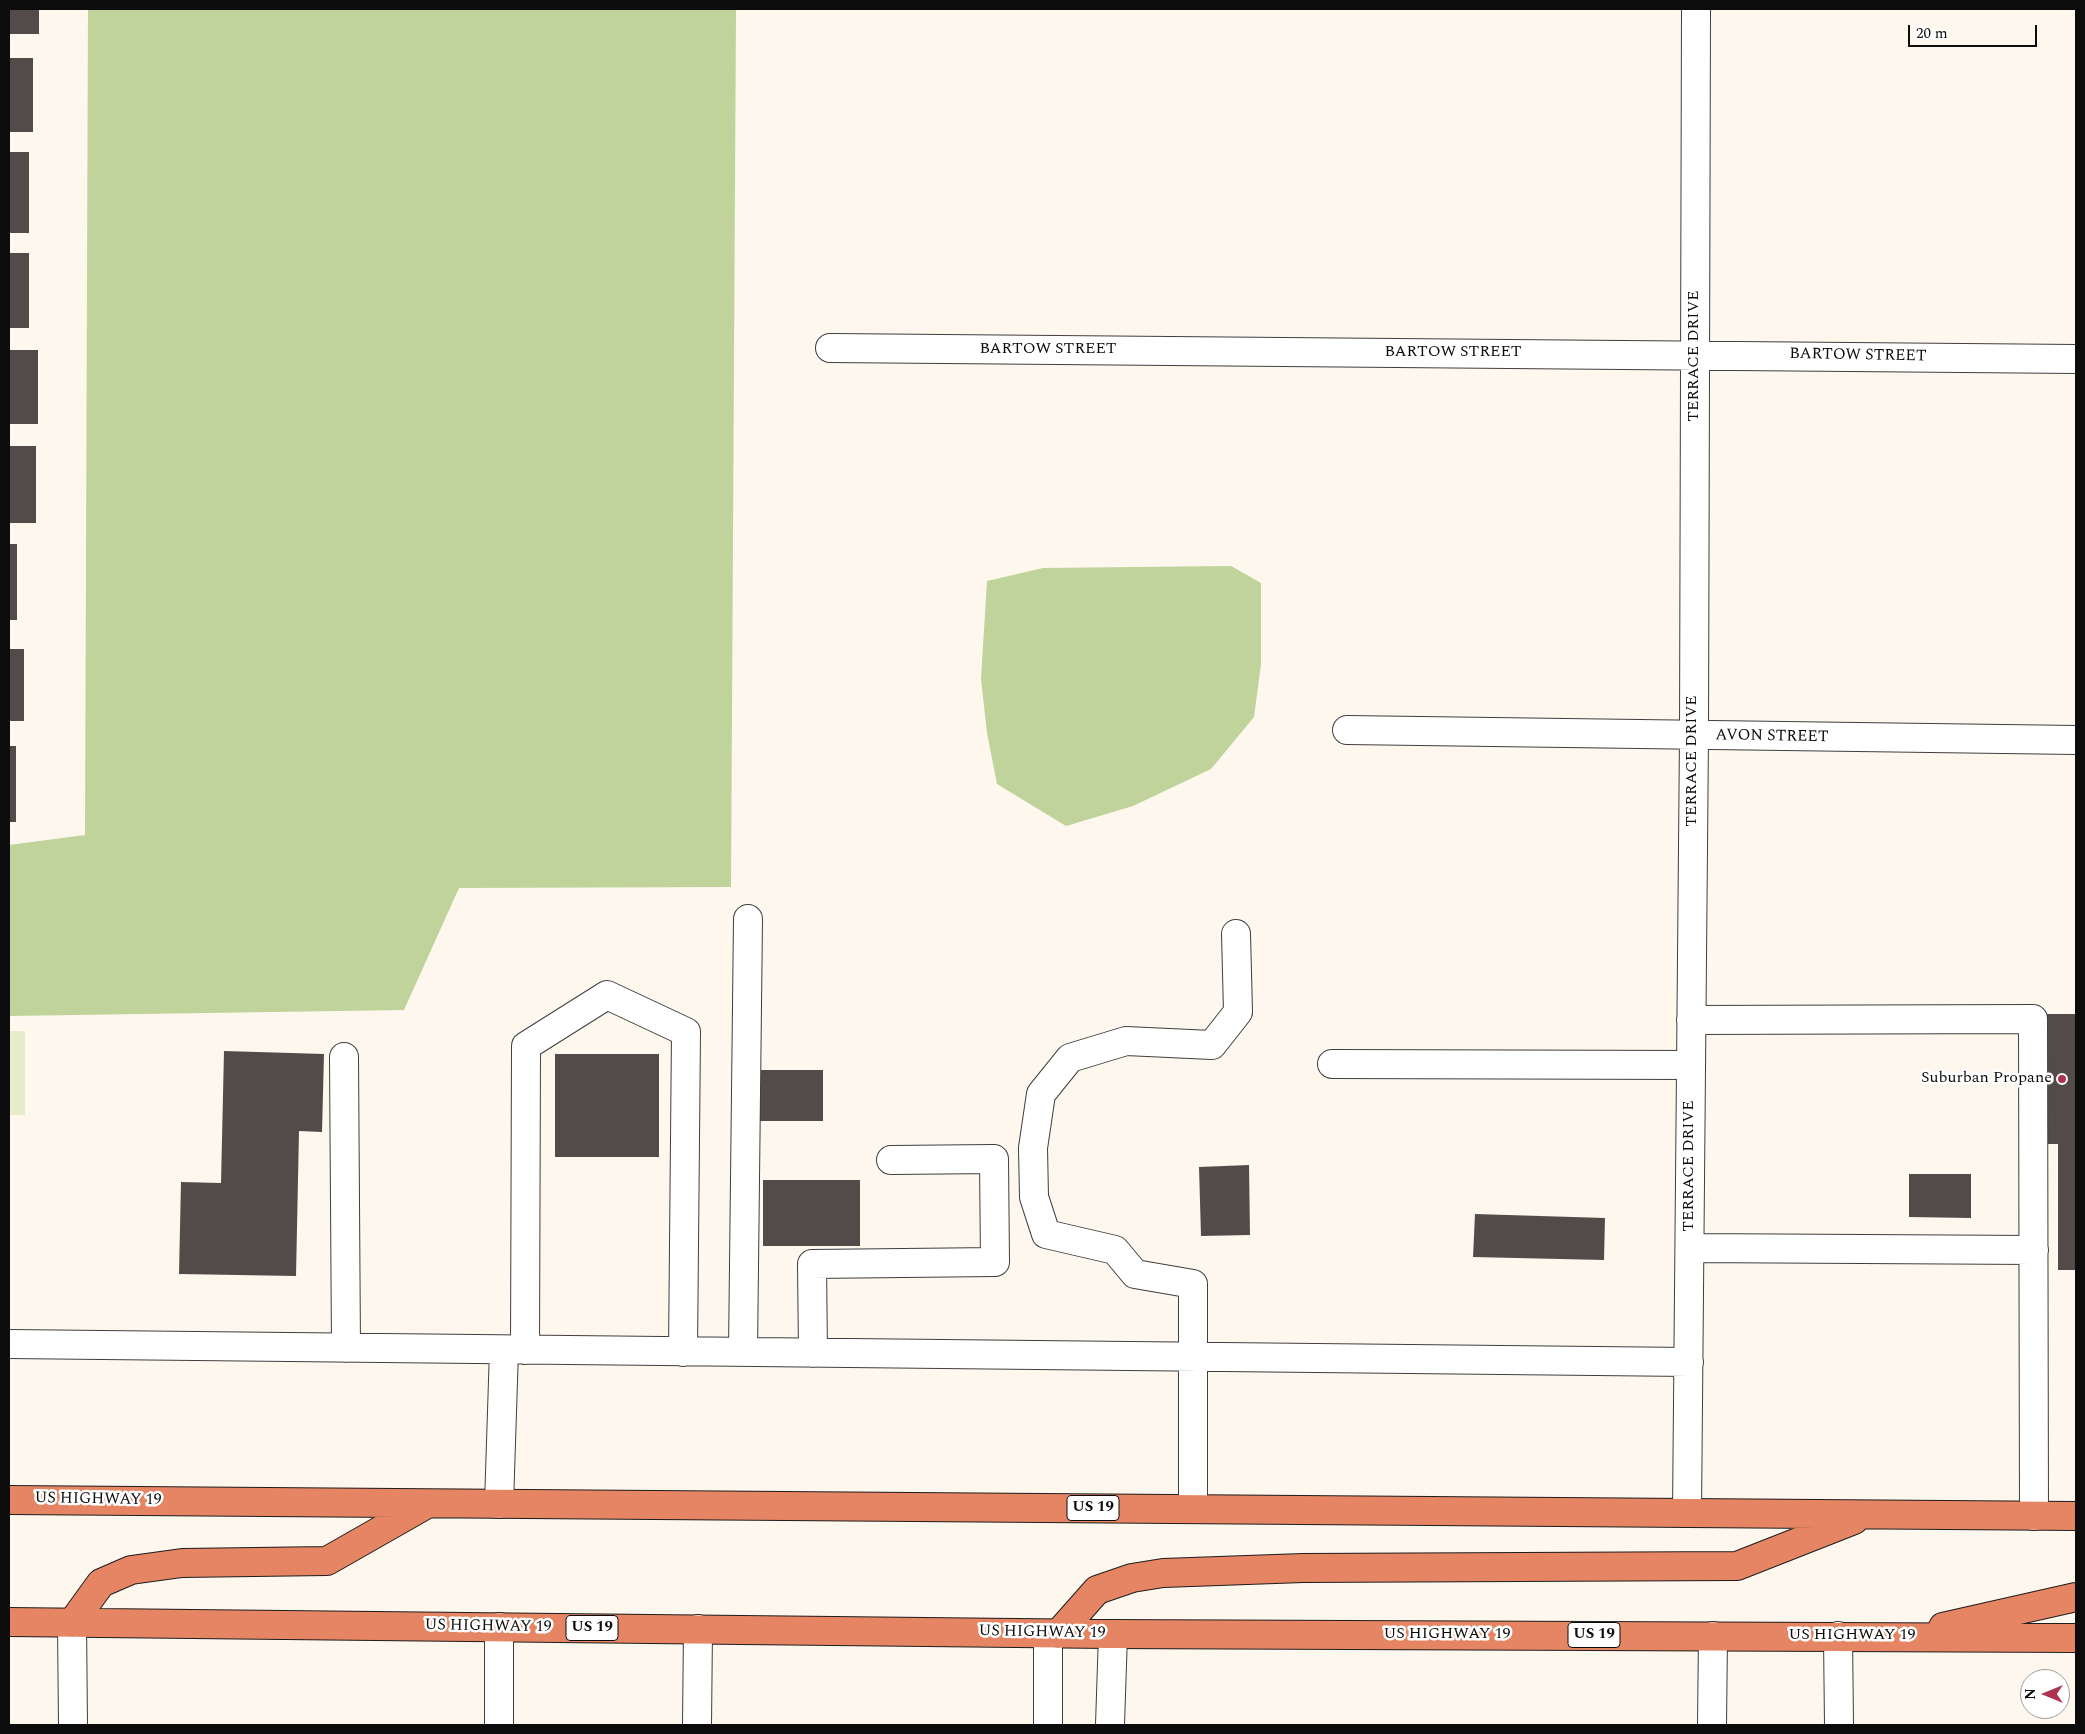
<!DOCTYPE html>
<style>
body{margin:0}
#map{position:relative;width:2085px;height:1734px;overflow:hidden;background:#fdf7ed;font-family:Spectral,serif}
canvas{display:block}
.frame{position:absolute;inset:0;border:10px solid #0c0c0c;pointer-events:none}
.north{position:absolute;left:2020px;top:1669px;width:50px;height:50px;box-sizing:border-box;background:#fff;border:1px solid #9e9e9e;border-radius:50%;rotate:270deg;font-size:14px;font-weight:700;line-height:20px;text-align:center;color:#0c0c0c}
.north::after{content:'';display:block;margin:auto;width:18px;height:22px;background:#ad3350;clip-path:polygon(50% 0,100% 100%,50% 72%,0 100%)}
.scale{position:absolute;left:1908px;top:25px;width:129px;height:22px;box-sizing:border-box;border:2px solid #0c0c0c;border-top:0;padding-left:6px;font-size:15px;line-height:18px;white-space:nowrap;color:#0c0c0c;-webkit-text-stroke:4px #fff;paint-order:stroke}
</style>
<div id="map">
<canvas width="2085" height="1734"></canvas>
<div class="frame"></div>
<div class="north">N</div>
<div class="scale">20 m</div>
</div>
<script>
const ctx = document.querySelector('canvas').getContext('2d');
ctx.lineJoin = 'round';
function paint(path, color) {
  ctx.fillStyle = color;
  ctx.fill(path, 'evenodd');
}
function shape(rows) {
  const path = new Path2D();
  for (const r of rows) {
    path.moveTo(r[0], r[1]);
    for (let i = 2; i < r.length; i += 2) path.lineTo(r[i], r[i + 1]);
  }
  return path;
}
function strokePath(path, color, width, dash) {
  ctx.strokeStyle = color;
  ctx.lineWidth = width;
  ctx.lineCap = dash ? 'butt' : 'round';
  ctx.setLineDash(dash || []);
  ctx.stroke(path);
}
function write(font, color, halo, rows, align = 'center') {
  ctx.font = font + ' Spectral,serif';
  ctx.lineWidth = 5;
  ctx.setLineDash([]);
  ctx.textBaseline = 'middle';
  ctx.strokeStyle = halo;
  ctx.fillStyle = color;
  for (const [text, x, y, turn = 0] of rows) {
    ctx.save();
    ctx.translate(x, y);
    ctx.rotate((+turn || 0) * Math.PI / 180);
    ctx.textAlign = isNaN(turn) ? turn : align;
    if (halo) ctx.strokeText(text, 0, 0);
    ctx.fillText(text, 0, 0);
    ctx.restore();
  }
}
paint(shape([
 [88,9,736,9,731,887,459,888,404,1010,9,1016,9,845,85,835],
 [1231,566,1261,583,1261,664,1254,717,1211,769,1133,806,1066,826,997,784,987,733,981,679,987,581,1043,568]
]), '#bfd39b');
paint(shape([
 [9,1031,25,1031,25,1115,9,1115]
]), '#e7eccb');
paint(shape([
 [9,9,39,9,39,34,9,34],
 [9,58,33,58,33,132,9,132],
 [9,152,29,152,29,233,9,233],
 [9,253,29,253,29,328,9,328],
 [9,350,38,350,38,424,9,424],
 [9,446,36,446,36,523,9,523],
 [9,544,17,544,17,620,9,620],
 [9,649,24,649,24,721,9,721],
 [9,746,16,746,16,822,9,822],
 [2047,1014,2076,1014,2076,1270,2058,1270,2058,1144,2047,1144],
 [224,1051,324,1054,322,1132,299,1131,296,1276,179,1274,181,1182,221,1183],
 [555,1054,659,1054,659,1157,555,1157],
 [760,1070,823,1070,823,1121,760,1121],
 [1249,1165,1250,1235,1201,1236,1199,1167],
 [1909,1174,1971,1174,1971,1218,1909,1217],
 [763,1180,860,1180,860,1246,763,1246],
 [1475,1214,1605,1218,1604,1260,1473,1257]
]), '#534b49');
const minor = shape([
 [830,348,2076,359],
 [1347,730,2076,740],
 [1691,1020,2033,1019,2034,1516],
 [344,1057,346,1348],
 [1332,1064,1691,1065],
 [1690,1248,2034,1250],
 [9,1344,1689,1362],
 [525,1350,526,1046,607,995,686,1032,683,1352],
 [743,1352,748,919],
 [813,1353,812,1264,995,1262,994,1159,891,1160],
 [499,1504,504,1350],
 [1193,1508,1193,1284,1135,1274,1115,1250,1046,1234,1034,1197,1033,1148,1041,1094,1070,1058,1126,1041,1212,1045,1238,1012,1236,934],
 [1687,1513,1694,736,1696,9],
 [72,1623,73,1725],
 [499,1627,499,1725],
 [1048,1634,1048,1725],
 [1838,1636,1839,1725],
 [697,1725,698,1629],
 [1110,1725,1113,1634],
 [1712,1725,1713,1636]
]);
const highway = shape([
 [9,1500,2076,1516],
 [9,1622,1108,1634,2076,1638],
 [72,1623,101,1583,131,1570,182,1563,327,1561,427,1504],
 [1943,1627,2076,1597],
 [1058,1634,1097,1590,1132,1578,1163,1573,1303,1568,1737,1566,1854,1520]
]);
strokePath(minor, '#3f3f3f', 30);
strokePath(highway, '#1d1d1d', 30);
strokePath(minor, '#fff', 28);
strokePath(highway, '#e58563', 28);
for (const [x, y, r, color] of [
 [2062,1079,5,"#ad3350"]
]) {
  const dot = new Path2D();
  dot.arc(x, y, r, 0, 2 * Math.PI);
  ctx.fillStyle = color;
  ctx.fill(dot);
  strokePath(dot, '#fff', 2);
}
for (const [x, y, w] of [
 [1093,1508,52],
 [592,1628,52],
 [1594,1635,52]
]) {
  const box = new Path2D();
  box.roundRect(x - w / 2, y - 12.5, w, 25, 4);
  ctx.fillStyle = '#fff';
  ctx.fill(box);
  strokePath(box, '#0c0c0c', 1);
}
write('bold 15px', '#0c0c0c', null, [
 ["US 19",1093,1508],
 ["US 19",592,1628],
 ["US 19",1594,1635]
]);
write('16px', '#0c0c0c', '#fff', [
 ["BARTOW STREET",1048,350],
 ["BARTOW STREET",1453,353],
 ["TERRACE DRIVE",1695,356,-90],
 ["BARTOW STREET",1858,356,1],
 ["AVON STREET",1772,737,1],
 ["TERRACE DRIVE",1693,761,-90],
 ["TERRACE DRIVE",1690,1166,-90],
 ["US HIGHWAY 19",98,1500,1],
 ["US HIGHWAY 19",488,1627,1],
 ["US HIGHWAY 19",1042,1633,1],
 ["US HIGHWAY 19",1447,1635],
 ["US HIGHWAY 19",1852,1636]
]);
write('16px', '#0c0c0c', '#fff', [
 ["Suburban Propane",2052,1079]
], 'right');
</script>
